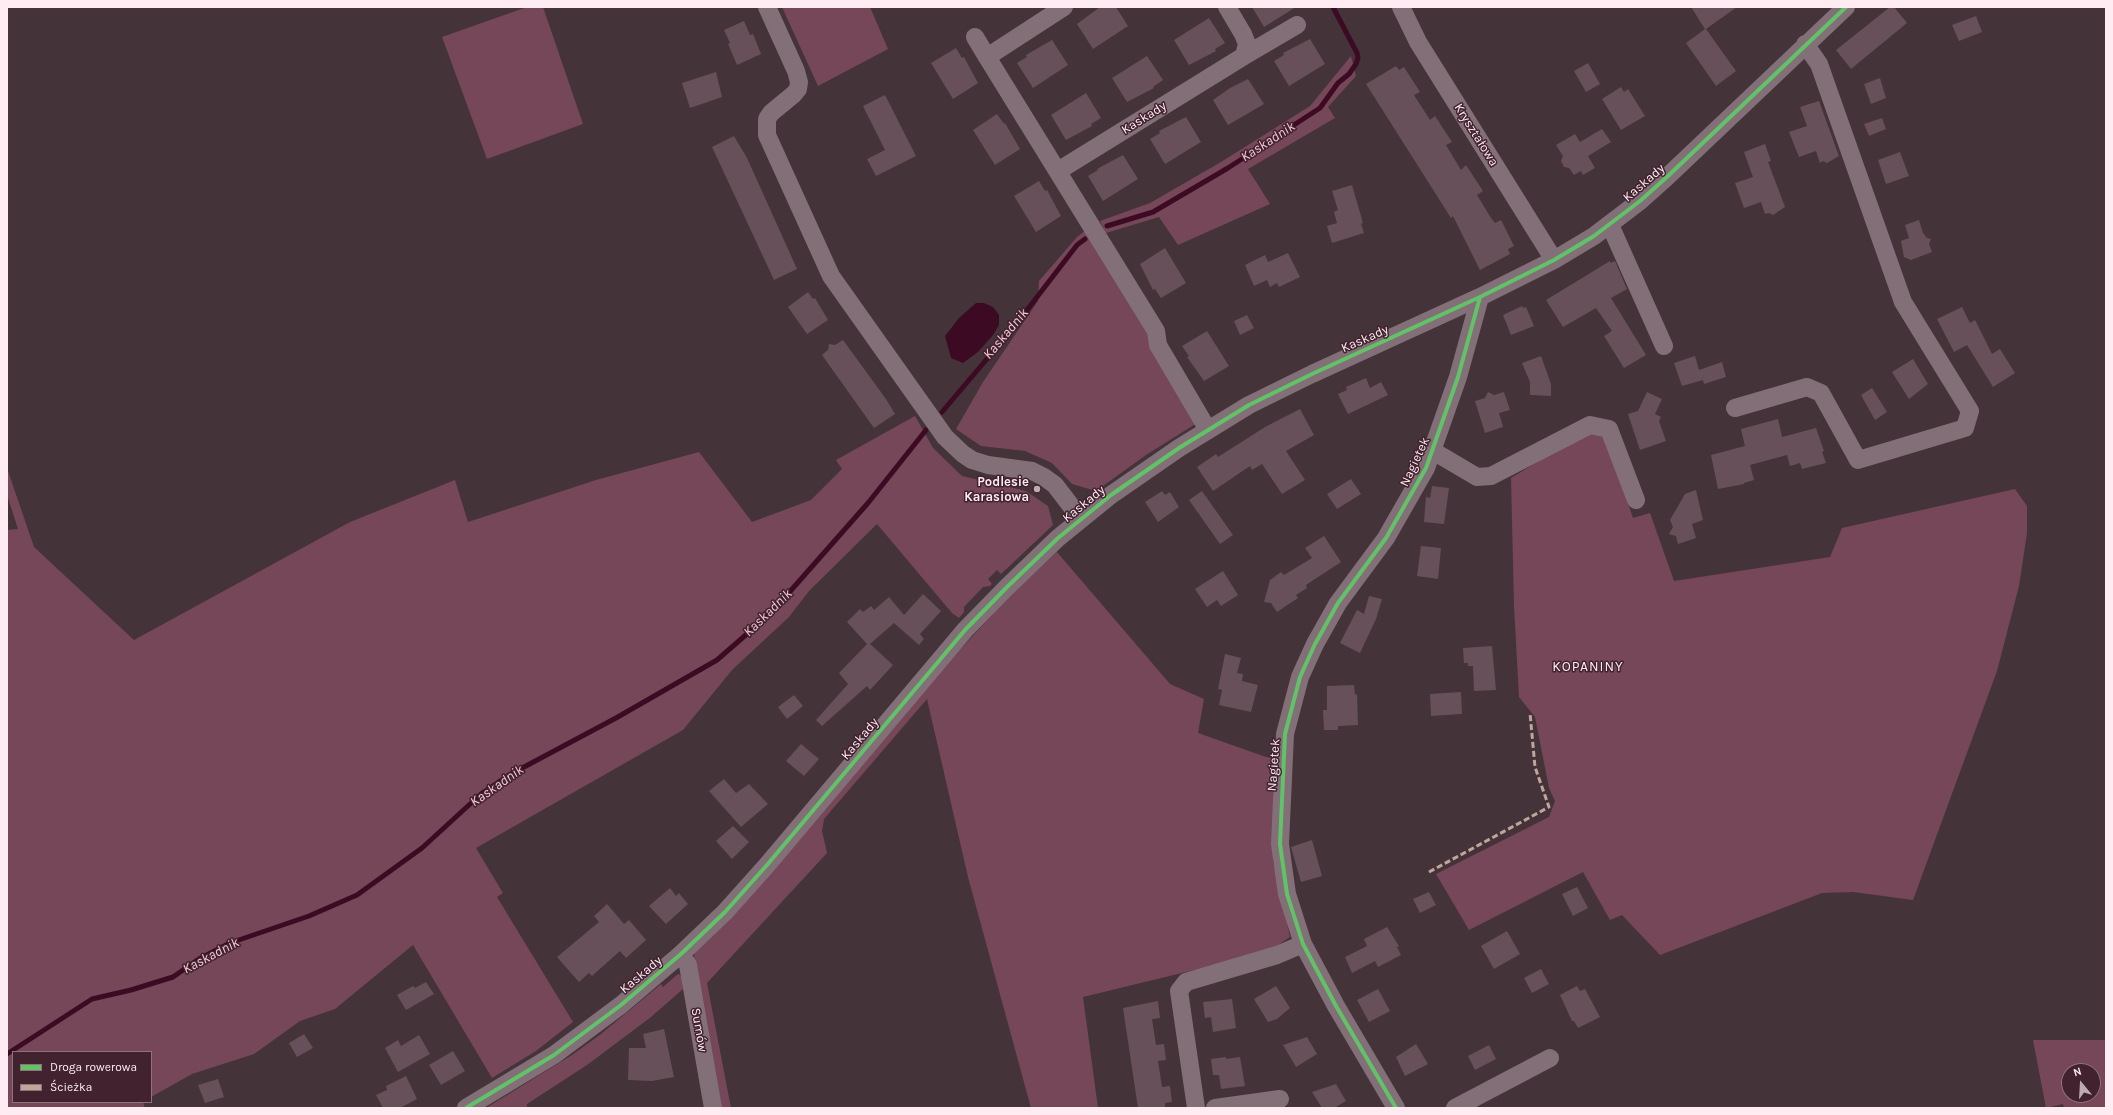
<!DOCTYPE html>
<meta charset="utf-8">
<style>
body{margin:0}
#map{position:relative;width:2113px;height:1115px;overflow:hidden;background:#45333a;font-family:Karla,sans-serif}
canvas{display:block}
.frame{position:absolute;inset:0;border:8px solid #feecf2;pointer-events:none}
.legend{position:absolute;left:12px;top:1051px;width:140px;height:52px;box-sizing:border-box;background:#41222e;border:1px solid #8d737c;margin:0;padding:5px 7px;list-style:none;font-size:12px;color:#feecf2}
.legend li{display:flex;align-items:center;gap:8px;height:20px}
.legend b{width:20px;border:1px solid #8d737c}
.north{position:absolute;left:2061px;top:1063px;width:40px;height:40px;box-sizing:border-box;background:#41222e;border:1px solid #8d737c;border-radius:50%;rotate:342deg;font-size:11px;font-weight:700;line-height:16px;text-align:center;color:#feecf2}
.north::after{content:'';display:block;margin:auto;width:14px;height:18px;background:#bdabb2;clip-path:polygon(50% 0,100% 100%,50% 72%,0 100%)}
</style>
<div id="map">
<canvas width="2113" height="1115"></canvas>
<div class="frame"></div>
<ul class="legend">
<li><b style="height:5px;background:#61c268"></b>Droga rowerowa</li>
<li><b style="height:5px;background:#c0a59a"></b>Ścieżka</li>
</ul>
<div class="north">N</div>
</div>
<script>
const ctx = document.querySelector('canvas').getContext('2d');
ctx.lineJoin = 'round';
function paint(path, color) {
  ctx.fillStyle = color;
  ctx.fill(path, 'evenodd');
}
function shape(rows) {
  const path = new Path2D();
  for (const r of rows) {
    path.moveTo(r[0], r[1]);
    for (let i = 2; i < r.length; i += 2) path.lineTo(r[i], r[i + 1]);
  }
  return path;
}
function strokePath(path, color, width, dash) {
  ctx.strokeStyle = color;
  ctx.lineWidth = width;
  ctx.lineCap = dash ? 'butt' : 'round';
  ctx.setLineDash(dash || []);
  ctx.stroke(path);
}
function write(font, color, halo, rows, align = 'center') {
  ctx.font = font + ' Karla,sans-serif';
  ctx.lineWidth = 3;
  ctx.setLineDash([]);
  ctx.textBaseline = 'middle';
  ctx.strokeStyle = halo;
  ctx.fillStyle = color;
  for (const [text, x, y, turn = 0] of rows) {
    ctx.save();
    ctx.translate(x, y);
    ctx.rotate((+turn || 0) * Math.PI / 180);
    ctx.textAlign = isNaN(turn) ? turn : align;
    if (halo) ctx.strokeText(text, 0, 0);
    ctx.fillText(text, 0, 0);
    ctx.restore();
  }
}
paint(shape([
 [527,7,543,7,583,124,487,159,442,37],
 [782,7,870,7,888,49,818,86],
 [1351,56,1356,76,1328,107,1335,118,1248,169,1270,204,1178,245,1159,217,1106,233,1100,221,1150,203,1221,162,1310,106],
 [1086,230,1151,334,1197,423,1146,455,1096,491,1072,484,1052,463,1025,451,981,446,956,429,983,382,1038,301,1039,281,1077,237],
 [915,416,933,448,962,476,1026,491,1048,506,1053,525,1001,574,997,570,988,579,992,584,990,586,983,587,964,607,964,612,959,618,952,613,877,524,809,591,789,617,732,670,683,730,476,848,503,893,497,897,573,1022,536,1051,492,1078,413,945,335,1009,300,1021,254,1054,192,1074,151,1097,151,1052,13,1052,13,1102,143,1102,145,1108,7,1108,7,530,18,529,7,495,7,468,34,547,134,640,350,522,455,480,468,522,596,480,699,452,752,522,811,500,842,469,836,460],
 [1588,431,1606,438,1633,518,1650,513,1674,581,1830,557,1842,528,2015,489,2027,506,2027,533,2019,586,1997,671,1913,900,1853,892,1822,893,1660,955,1622,915,1610,920,1583,872,1469,930,1436,874,1549,817,1555,801,1549,788,1535,717,1519,697,1514,606,1511,478],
 [1057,552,1170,684,1204,699,1198,733,1266,757,1273,758,1273,861,1290,937,1273,948,1223,963,1083,997,1098,1108,1031,1108,968,877,927,699,824,819,822,831,827,853,707,983,731,1108,718,1108,693,964,695,951,957,653,1018,587],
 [678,974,682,976,683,989,651,1017,587,1065,527,1104,527,1108,486,1108,572,1055,601,1034,661,984,663,987],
 [2033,1040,2106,1040,2106,1108,2064,1108,2063,1104,2046,1108],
 [2069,1071,2093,1071,2093,1095,2069,1095]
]), '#754758');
paint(shape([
 [976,303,984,303,993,307,999,315,999,325,993,335,978,352,963,363,951,358,945,336,959,318]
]), '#3c0b23');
strokePath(shape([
 [1107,226,1153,212,1228,168,1320,108,1338,83,1349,74,1356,64,1358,58,1357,53,1333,7],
 [942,412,1014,327,1077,245,1085,239],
 [7,1054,92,999,131,990,173,977,199,959,230,943,309,916,357,895,422,848,481,794,509,775,616,718,717,660,771,613,868,503,926,430]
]), '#3c0b23', 5);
paint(shape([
 [1100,7,1116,7,1128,26,1093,49,1077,24],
 [1252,7,1296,7,1264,27],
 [1691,7,1737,7,1706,29,1736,71,1716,86,1686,43,1705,29],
 [1890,7,1894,7,1907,23,1851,69,1836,50],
 [1976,16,1982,32,1959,41,1952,25],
 [1209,18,1225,43,1215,49,1216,51,1189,65,1174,40],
 [744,21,750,35,753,34,761,54,737,65,728,44,730,43,724,30],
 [1310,39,1325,64,1289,86,1274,61,1284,55,1283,53],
 [1052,40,1068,65,1033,88,1017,63,1027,57,1026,55],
 [956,48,962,58,964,57,978,83,953,99,931,63],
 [1147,56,1163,80,1153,87,1154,88,1127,102,1112,78],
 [1588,63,1600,84,1586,92,1574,71],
 [1396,66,1399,70,1404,67,1420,92,1414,95,1430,120,1435,116,1452,142,1446,145,1461,170,1466,165,1483,191,1477,195,1491,218,1495,223,1501,220,1514,246,1508,249,1510,254,1480,270,1453,216,1451,218,1366,84],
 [716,72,722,97,690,108,682,83],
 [1880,78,1886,98,1871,104,1864,84],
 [1248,79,1264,104,1228,125,1213,100,1230,88],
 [1621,87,1624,92,1628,89,1645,116,1621,130,1602,99],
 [1086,93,1101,118,1091,124,1092,126,1066,140,1051,115],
 [885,95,916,156,876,176,867,159,885,150,863,106],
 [1819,101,1839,156,1827,163,1823,161,1820,163,1816,151,1799,157,1789,132,1807,126,1800,107],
 [997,114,1004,124,1005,123,1020,149,995,165,973,130],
 [1186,117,1201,142,1165,164,1150,139,1160,133,1159,131],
 [1882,118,1886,129,1869,136,1864,124],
 [1602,129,1611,142,1588,156,1595,168,1583,175,1581,171,1574,175,1569,168,1564,167,1561,161,1563,156,1556,145,1575,134,1580,142],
 [734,136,747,158,797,269,774,280,712,147],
 [1765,144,1771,161,1768,162,1785,207,1773,215,1769,213,1765,214,1761,202,1744,208,1735,183,1753,177,1744,152],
 [1900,152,1909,176,1886,184,1878,160],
 [1123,155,1138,179,1103,201,1088,176,1098,170,1097,169],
 [1039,181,1045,191,1047,190,1061,216,1036,232,1014,196],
 [1352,185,1363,223,1361,224,1364,233,1332,243,1327,226,1337,223,1334,212,1338,210,1332,191],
 [1919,220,1923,233,1927,238,1931,239,1929,244,1932,252,1911,260,1904,257,1901,241,1909,238,1905,225],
 [1165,248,1186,283,1161,298,1155,289,1153,290,1140,264],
 [1288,253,1300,277,1279,287,1277,283,1270,287,1267,280,1254,286,1245,265,1265,255,1268,262],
 [1610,261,1611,263,1615,261,1627,289,1611,298,1646,355,1624,368,1604,336,1612,331,1596,308,1563,327,1546,300],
 [808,292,813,299,815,298,828,320,807,334,788,307],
 [1522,306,1523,308,1526,307,1534,326,1511,335,1503,315],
 [1962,307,1970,323,1975,320,1992,354,2000,349,2015,373,1993,387,1967,345,1954,352,1937,319],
 [1247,315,1254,328,1240,335,1234,321],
 [1207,331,1229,366,1204,381,1187,357,1189,356,1182,346],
 [843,340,886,399,895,414,874,428,822,355,828,350,829,344,835,345],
 [1541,356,1551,384,1551,396,1530,395,1530,382,1522,363],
 [1695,356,1699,370,1722,362,1726,377,1704,384,1703,380,1682,386,1674,363],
 [1913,359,1928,384,1909,399,1892,372],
 [1366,378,1370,388,1381,382,1388,395,1348,414,1338,394,1347,390,1346,387],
 [1872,388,1887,412,1875,420,1861,395],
 [1488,392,1494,395,1504,392,1510,410,1499,413,1503,427,1485,433,1475,401,1485,398],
 [1647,392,1662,399,1655,414,1661,417,1659,421,1666,441,1640,450,1628,414,1638,411],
 [1300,409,1314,435,1286,451,1305,480,1282,494,1262,464,1252,470,1250,466,1213,491,1197,467,1216,454,1218,457,1265,427],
 [1778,419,1782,437,1816,428,1824,451,1822,452,1826,463,1802,469,1800,463,1790,466,1787,455,1750,465,1754,480,1744,483,1744,484,1718,489,1711,455,1745,446,1741,429],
 [1351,479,1361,494,1337,509,1327,494],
 [1432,486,1449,488,1444,524,1424,522,1426,497,1430,498],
 [1696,490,1703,520,1692,524,1696,538,1678,544,1676,536,1669,534,1673,527,1670,520,1685,494],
 [1162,491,1165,495,1170,492,1179,507,1158,522,1145,502],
 [1202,491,1233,535,1220,544,1189,500],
 [1324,536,1341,562,1306,585,1307,588,1296,595,1298,598,1277,612,1271,603,1264,602,1270,580,1281,572,1284,575,1312,558,1305,548],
 [1421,546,1441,548,1438,579,1417,576],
 [1223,571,1238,595,1221,606,1217,600,1207,607,1195,589],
 [923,594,941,611,920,634,924,639,919,645,894,623,870,644,893,665,870,690,867,686,822,726,816,720,848,684,839,673,867,644,847,622,860,609,863,612,871,606,874,610,889,597,904,615],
 [1369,596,1382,599,1376,619,1360,653,1340,643,1357,610,1364,614],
 [1492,646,1496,690,1474,691,1473,666,1468,666,1468,663,1464,663,1463,648],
 [1225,654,1241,658,1237,673,1243,674,1242,681,1258,685,1251,712,1219,705,1222,690,1218,689],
 [1354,685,1355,695,1357,694,1358,725,1338,726,1338,730,1324,730,1323,710,1327,710,1327,686],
 [1461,692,1462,714,1431,716,1430,694],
 [794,695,803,706,787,719,778,707],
 [801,744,819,759,804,776,786,761],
 [724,779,736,793,749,784,768,804,741,827,709,791],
 [733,826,749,842,732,859,716,841],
 [1312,840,1322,876,1301,882,1291,847],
 [1577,887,1588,908,1573,916,1562,894],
 [670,888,676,896,679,893,688,904,666,924,649,906],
 [1429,892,1436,905,1420,913,1413,899],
 [607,904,624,924,629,920,646,940,626,958,620,951,592,976,589,973,579,982,557,957,599,922,594,916],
 [1387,927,1399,946,1397,947,1401,955,1378,967,1375,961,1352,973,1345,957,1367,946,1364,939],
 [1507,931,1520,954,1494,969,1481,946],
 [1541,969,1549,984,1532,993,1524,978],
 [426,982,434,994,406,1010,397,995,413,986,415,988],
 [1276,986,1290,1008,1277,1019,1268,1022,1254,999],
 [1577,986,1580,991,1585,989,1600,1017,1578,1028,1574,1021,1572,1021,1560,995],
 [1378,989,1390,1011,1369,1022,1357,1000],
 [1232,999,1236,1028,1213,1032,1211,1017,1205,1018,1203,1002],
 [1158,1001,1160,1018,1152,1019,1156,1045,1164,1044,1166,1060,1158,1061,1162,1087,1170,1086,1172,1102,1165,1103,1165,1108,1138,1108,1123,1008],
 [664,1029,674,1077,652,1081,628,1080,629,1048,646,1048,643,1034],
 [304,1034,313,1048,297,1057,289,1043],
 [419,1035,430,1054,398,1072,385,1048,398,1040,401,1046],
 [1307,1037,1317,1054,1296,1067,1283,1045],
 [1416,1044,1428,1064,1405,1076,1396,1057],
 [1489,1045,1496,1059,1475,1070,1468,1056],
 [453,1051,465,1071,441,1085,429,1065],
 [1226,1057,1226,1059,1240,1057,1245,1086,1221,1089,1219,1075,1213,1075,1211,1059],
 [406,1076,417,1099,400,1108,383,1108,376,1095,387,1090,386,1086],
 [218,1079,224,1097,205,1103,198,1085],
 [1336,1084,1346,1101,1334,1108,1322,1108,1312,1092]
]), '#675059');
strokePath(shape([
 [767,7,796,71,799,82,798,89,794,94,771,113,767,119,767,135,831,276,945,437,963,454,972,460,988,465,1032,471,1044,477,1055,485,1081,519],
 [1064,7,987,57,1156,331,1158,345,1208,430],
 [1401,7,1418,42,1554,260],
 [975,37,987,57],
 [1244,56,1297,25],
 [1058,171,1244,56,1247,44,1243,34,1227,7],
 [1610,225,1664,346],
 [1735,408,1807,387,1821,393,1858,460,1965,428,1970,411,1903,302,1819,64,1805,44],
 [1433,451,1477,477,1491,476,1590,425,1609,429,1636,500],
 [681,954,688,965,713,1108],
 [466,1108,554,1055,621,1005,681,954,725,912,767,865,965,630,1007,587,1058,538,1111,495,1179,448,1249,405,1312,374,1480,297,1554,260,1594,236,1640,201,1668,176,1846,7],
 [1196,1108,1179,991,1186,982,1277,955,1303,944],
 [1215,1108,1280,1099],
 [1396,1108,1336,1006,1303,944,1287,894,1280,844,1285,734,1300,677,1315,644,1338,603,1386,538,1426,468,1458,377,1480,297],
 [1455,1108,1550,1058]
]), '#836f77', 18);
strokePath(shape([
 [1429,872,1549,807,1535,767,1530,713]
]), '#c0a59a', 3, [6, 3]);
strokePath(shape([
 [466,1108,554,1055,621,1005,681,954,725,912,767,865,965,630,1007,587,1058,538,1111,495,1179,448,1249,405,1312,374,1480,297,1554,260,1594,236,1640,201,1668,176,1846,7],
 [1396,1108,1336,1006,1303,944,1287,894,1280,844,1285,734,1300,677,1315,644,1338,603,1386,538,1426,468,1458,377,1480,297]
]), '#61c268', 4);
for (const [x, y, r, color] of [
 [1037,489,4,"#bdabb2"]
]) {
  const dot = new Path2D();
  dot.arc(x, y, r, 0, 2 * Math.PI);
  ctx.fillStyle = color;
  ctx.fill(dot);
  strokePath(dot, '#41222e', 1.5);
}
write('13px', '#feecf2', '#41222e', [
 ["Kaskady",1144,118,-32],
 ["Kryształowa",1476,135,58],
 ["Kaskady",1644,183,-41],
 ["Kaskady",1365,339,-24],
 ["Nagietek",1415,462,-65],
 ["Kaskady",1084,504,-39],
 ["Kaskady",860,739,-50],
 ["Nagietek",1274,765,-86],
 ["Kaskady",641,975,-40],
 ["Sumów",699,1030,80]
]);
write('bold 13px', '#feecf2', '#41222e', [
 ["Podlesie",1029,482],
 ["Karasiowa",1029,497]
], 'right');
write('italic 14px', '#f6c9d8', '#41222e', [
 ["Kaskadnik",1268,142,-33],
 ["Kaskadnik",1006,334,-50],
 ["Kaskadnik",768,613,-44],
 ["Kaskadnik",497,786,-35],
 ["Kaskadnik",211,956,-28]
]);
ctx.letterSpacing = '1px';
write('14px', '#feecf2', '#41222e', [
 ["KOPANINY",1588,667]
]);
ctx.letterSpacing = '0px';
</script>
